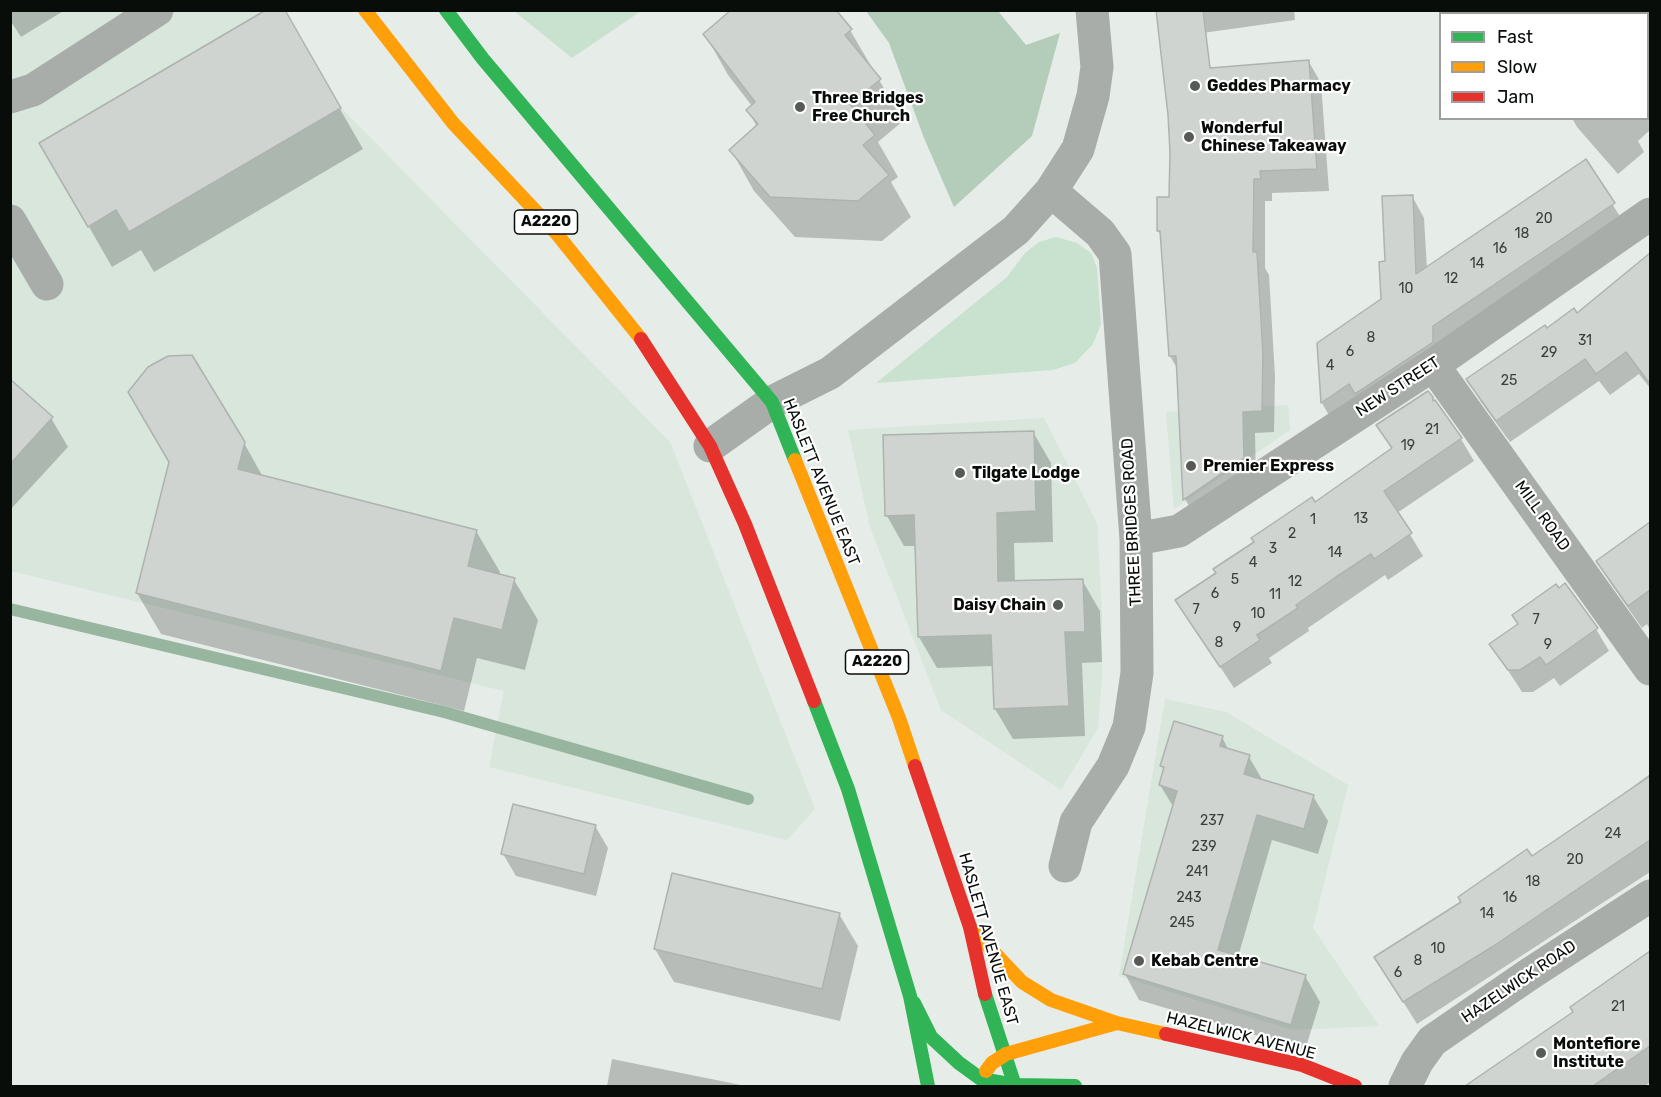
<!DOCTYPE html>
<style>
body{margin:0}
#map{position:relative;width:1661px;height:1097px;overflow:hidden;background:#e6ece7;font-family:Rubik,sans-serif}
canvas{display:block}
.frame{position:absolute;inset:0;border:12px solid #090d0a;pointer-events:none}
.legend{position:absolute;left:1439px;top:12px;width:210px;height:108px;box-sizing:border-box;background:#fff;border:2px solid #9d9e9d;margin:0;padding:8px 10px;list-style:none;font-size:18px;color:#090d0a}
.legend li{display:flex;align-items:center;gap:12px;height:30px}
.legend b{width:30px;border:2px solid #9d9e9d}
</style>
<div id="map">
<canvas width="1661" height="1097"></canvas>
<div class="frame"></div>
<ul class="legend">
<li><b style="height:8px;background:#30b455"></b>Fast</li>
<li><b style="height:8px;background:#ff9f0a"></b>Slow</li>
<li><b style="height:8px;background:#e5322d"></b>Jam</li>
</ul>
</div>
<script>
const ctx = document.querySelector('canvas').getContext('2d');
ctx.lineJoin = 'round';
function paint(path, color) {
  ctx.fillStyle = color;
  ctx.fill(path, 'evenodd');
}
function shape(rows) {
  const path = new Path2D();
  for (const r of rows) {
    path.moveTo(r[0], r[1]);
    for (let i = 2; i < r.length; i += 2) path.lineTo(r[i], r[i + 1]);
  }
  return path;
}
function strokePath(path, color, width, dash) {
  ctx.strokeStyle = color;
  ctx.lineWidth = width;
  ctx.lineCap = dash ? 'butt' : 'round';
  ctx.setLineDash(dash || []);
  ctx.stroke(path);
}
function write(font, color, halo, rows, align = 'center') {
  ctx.font = font + ' Rubik,sans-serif';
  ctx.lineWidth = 4.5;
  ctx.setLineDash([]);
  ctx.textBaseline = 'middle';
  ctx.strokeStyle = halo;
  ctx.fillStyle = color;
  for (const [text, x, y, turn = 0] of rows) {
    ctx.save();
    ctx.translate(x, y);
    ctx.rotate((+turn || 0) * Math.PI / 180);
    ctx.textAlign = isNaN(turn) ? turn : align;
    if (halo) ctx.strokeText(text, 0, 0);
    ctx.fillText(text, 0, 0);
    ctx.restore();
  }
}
paint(shape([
 [11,11,284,11,344,111,670,442,815,809,787,840,489,767,504,691,11,571],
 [1288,405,1290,430,1174,509,1166,412],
 [1044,418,1097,523,1102,613,1102,675,1098,728,1061,790,941,710,870,527,848,430],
 [1165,699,1226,712,1348,785,1313,928,1379,1026,1292,1030,1119,976]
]), '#d8e6db');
paint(shape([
 [514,11,641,11,572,58],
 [1056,237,1077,243,1091,253,1097,268,1101,324,1093,344,1075,363,1053,370,876,383,1007,277,1025,253,1039,242]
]), '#c9e2cf');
paint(shape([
 [866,11,998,11,1026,45,1060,33,1032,136,954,207,924,138,889,43]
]), '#b4ccba');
paint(shape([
 [10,10,65,10,21,37,10,20],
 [283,10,363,149,154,272,141,250,112,267,41,143],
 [1161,10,1294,10,1295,20,1174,37],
 [1650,10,1650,130,1638,141,1644,152,1618,174,1577,127,1572,118,1648,118,1647,14],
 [850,30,903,121,878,142,898,177,891,182,911,217,882,241,795,237,754,191,731,150,757,127,748,110,752,106,728,75,705,34],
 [1309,62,1321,83,1329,191,1272,193,1272,201,1265,201,1265,268,1269,275,1275,376,1274,432,1255,433,1256,480,1197,520,1185,499,1178,370,1170,356,1162,237,1158,231,1170,198],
 [1585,161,1626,226,1334,424,1322,403,1318,344,1382,299,1386,262,1412,196,1424,218,1427,269],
 [1650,255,1650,388,1639,374,1610,395,1599,381,1510,442,1481,402,1468,379,1546,330,1577,315],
 [10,381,51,418,68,447,10,510],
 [1428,393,1461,439,1474,461,1397,513,1423,556,1388,580,1385,575,1308,628,1309,631,1269,658,1272,663,1234,688,1177,601,1392,450,1378,425],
 [1033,432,1051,463,1053,542,1014,543,1015,582,1082,580,1100,611,1102,662,1082,663,1085,736,1013,739,995,709,993,666,937,668,919,637,916,546,904,546,887,516],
 [244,443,263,477,476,531,500,572,499,576,514,580,538,620,525,670,477,658,464,711,161,634,137,593],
 [1647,526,1650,530,1650,630,1647,624,1642,628,1611,584,1598,561],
 [1596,629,1609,651,1560,686,1554,678,1533,692,1522,692,1491,644],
 [1222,737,1229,751,1249,757,1263,781,1313,796,1328,821,1318,854,1272,840,1238,957,1305,976,1320,1002,1305,1050,1139,1000,1125,974,1174,808,1160,785,1165,771,1161,766],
 [1650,774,1650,872,1417,1024,1389,979,1532,858,1617,800,1616,799],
 [595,826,608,848,596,896,516,876,503,854],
 [839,914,858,946,840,1021,674,982,655,949],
 [1650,954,1650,1082,1645,1086,1503,1086,1493,1069,1575,1012,1572,1008],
 [612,1059,731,1083,745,1086,607,1086]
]), '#0003');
strokePath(shape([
 [10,609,444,712,748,799]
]), '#98b5a0', 12);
const building = shape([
 [266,10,285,10,341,108,129,232,116,210,88,227,39,143,266,10],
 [731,10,836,10,852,29,845,35,881,79,850,104,875,135,863,145,889,175,858,201,770,197,729,150,758,124,746,110,755,102,703,34,731,10],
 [1156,10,1203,10,1210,68,1309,60,1317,169,1260,171,1261,179,1254,179,1253,252,1257,252,1263,353,1262,411,1243,412,1244,458,1183,500,1176,356,1169,356,1160,231,1157,231,1157,197,1169,197,1170,153,1168,115,1156,10],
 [1586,159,1615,203,1433,326,1433,342,1423,349,1355,394,1349,384,1321,403,1317,343,1381,299,1379,262,1385,261,1382,196,1413,195,1416,274,1586,159],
 [1650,253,1650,384,1626,352,1596,374,1585,359,1496,421,1466,379,1545,325,1547,328,1574,308,1577,313,1650,253],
 [192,355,245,442,238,469,477,530,468,566,515,578,502,630,454,618,441,671,136,593,169,462,128,392,148,367,168,356,192,355],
 [10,379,53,417,10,464,10,379],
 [1428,391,1433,397,1433,401,1435,400,1462,438,1384,491,1412,533,1374,559,1371,554,1336,577,1296,605,1298,608,1257,635,1260,640,1220,667,1175,600,1216,573,1213,569,1254,542,1251,538,1312,497,1315,502,1392,448,1376,425,1428,391],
 [1034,431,1036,511,997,513,998,581,1083,579,1085,632,1065,632,1069,706,994,709,991,635,918,637,914,515,885,516,883,435,1034,431],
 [1650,522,1650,590,1628,606,1596,561,1650,522],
 [1565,583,1598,628,1546,665,1540,657,1520,670,1508,670,1489,644,1518,624,1512,615,1556,584,1559,588,1565,583],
 [1174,721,1223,736,1220,746,1250,755,1244,774,1314,795,1304,829,1257,815,1218,950,1306,975,1291,1025,1123,974,1177,791,1159,785,1164,767,1160,766,1174,721],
 [1650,776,1650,840,1492,947,1403,1002,1374,957,1461,902,1458,897,1527,849,1532,856,1650,776],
 [513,804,596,825,584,874,501,854,513,804],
 [672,873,840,913,822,989,654,949,672,873],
 [1650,951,1650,1046,1593,1086,1465,1086,1573,1012,1570,1007,1650,951]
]);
paint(building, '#cfd4d0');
strokePath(building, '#aeb3af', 1.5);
strokePath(shape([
 [10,97,33,90,157,10],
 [1051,191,1100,233,1115,254,1136,539,1137,673,1129,727,1113,766,1076,822,1065,866],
 [10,221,47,284],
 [1433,365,1650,669],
 [710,446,772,402,830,373,1016,230,1051,191,1078,149,1093,96,1097,67,1092,10],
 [1136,539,1179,531,1433,365,1650,214],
 [1405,1086,1417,1062,1432,1041,1531,973,1650,896]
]), '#a8ada9', 33);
strokePath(shape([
 [446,10,483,59,772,402,795,460],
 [814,701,848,789,910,996,928,1086],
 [985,994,1015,1086],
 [914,1003,931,1037,959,1063,981,1079,1015,1085,1075,1086]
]), '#30b455', 14);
strokePath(shape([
 [365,10,453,123,557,234,641,339],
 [795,460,899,718,915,766],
 [970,927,1022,982,1051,1000,1117,1023,1166,1034],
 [986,1071,992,1063,1006,1054,1117,1023]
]), '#ff9f0a', 14);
strokePath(shape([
 [641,339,710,446,745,524,814,701],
 [915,766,970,927,985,994],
 [1166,1034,1302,1065,1355,1086]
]), '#e5322d', 14);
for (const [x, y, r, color] of [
 [1195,86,6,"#565b57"],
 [800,107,6,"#565b57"],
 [1189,137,6,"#565b57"],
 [1191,466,6,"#565b57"],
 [960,473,6,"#565b57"],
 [1058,605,6,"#565b57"],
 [1139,961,6,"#565b57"],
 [1541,1053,6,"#565b57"]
]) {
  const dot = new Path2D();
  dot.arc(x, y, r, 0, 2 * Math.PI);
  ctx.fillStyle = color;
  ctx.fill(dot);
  strokePath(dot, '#fff', 2);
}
write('14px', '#3a3f3c', null, [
 ["20",1544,219],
 ["18",1522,234],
 ["16",1500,249],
 ["14",1477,264],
 ["12",1451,279],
 ["10",1406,289],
 ["8",1371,338],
 ["31",1585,341],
 ["6",1350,352],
 ["29",1549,353],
 ["4",1330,366],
 ["25",1509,381],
 ["21",1432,430],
 ["19",1408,446],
 ["13",1361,519],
 ["1",1313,520],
 ["2",1292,534],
 ["3",1273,549],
 ["14",1335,553],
 ["4",1253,563],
 ["5",1235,580],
 ["12",1295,582],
 ["6",1215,594],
 ["11",1275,595],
 ["7",1196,610],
 ["10",1258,614],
 ["7",1536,620],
 ["9",1237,628],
 ["8",1219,643],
 ["9",1548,645],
 ["237",1212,821],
 ["24",1613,834],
 ["239",1204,847],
 ["20",1575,860],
 ["241",1197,872],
 ["18",1533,882],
 ["243",1189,898],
 ["16",1510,898],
 ["14",1487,914],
 ["245",1182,923],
 ["10",1438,949],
 ["8",1418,961],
 ["6",1398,973],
 ["21",1618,1007]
]);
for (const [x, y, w] of [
 [546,222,63],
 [877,662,63]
]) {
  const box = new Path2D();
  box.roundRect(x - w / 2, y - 12, w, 24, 4.5);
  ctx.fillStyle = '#fff';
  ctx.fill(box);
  strokePath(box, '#090d0a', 1.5);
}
write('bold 15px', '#090d0a', null, [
 ["A2220",546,222],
 ["A2220",877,662]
]);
write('bold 16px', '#090d0a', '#fff', [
 ["Geddes Pharmacy",1207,86],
 ["Three Bridges",812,98],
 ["Free Church",812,116],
 ["Wonderful",1201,128],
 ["Chinese Takeaway",1201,146],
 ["Premier Express",1203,466],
 ["Tilgate Lodge",972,473],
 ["Daisy Chain",1046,605,"right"],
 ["Kebab Centre",1151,961],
 ["Montefiore",1553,1044],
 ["Institute",1553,1062]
], 'left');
write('16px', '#090d0a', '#fff', [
 ["NEW STREET",1398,387,-33],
 ["HASLETT AVENUE EAST",821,482,68],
 ["MILL ROAD",1542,516,54],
 ["THREE BRIDGES ROAD",1132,522,-93],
 ["HASLETT AVENUE EAST",988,939,74],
 ["HAZELWICK ROAD",1519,982,-34],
 ["HAZELWICK AVENUE",1241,1036,14]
]);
</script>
